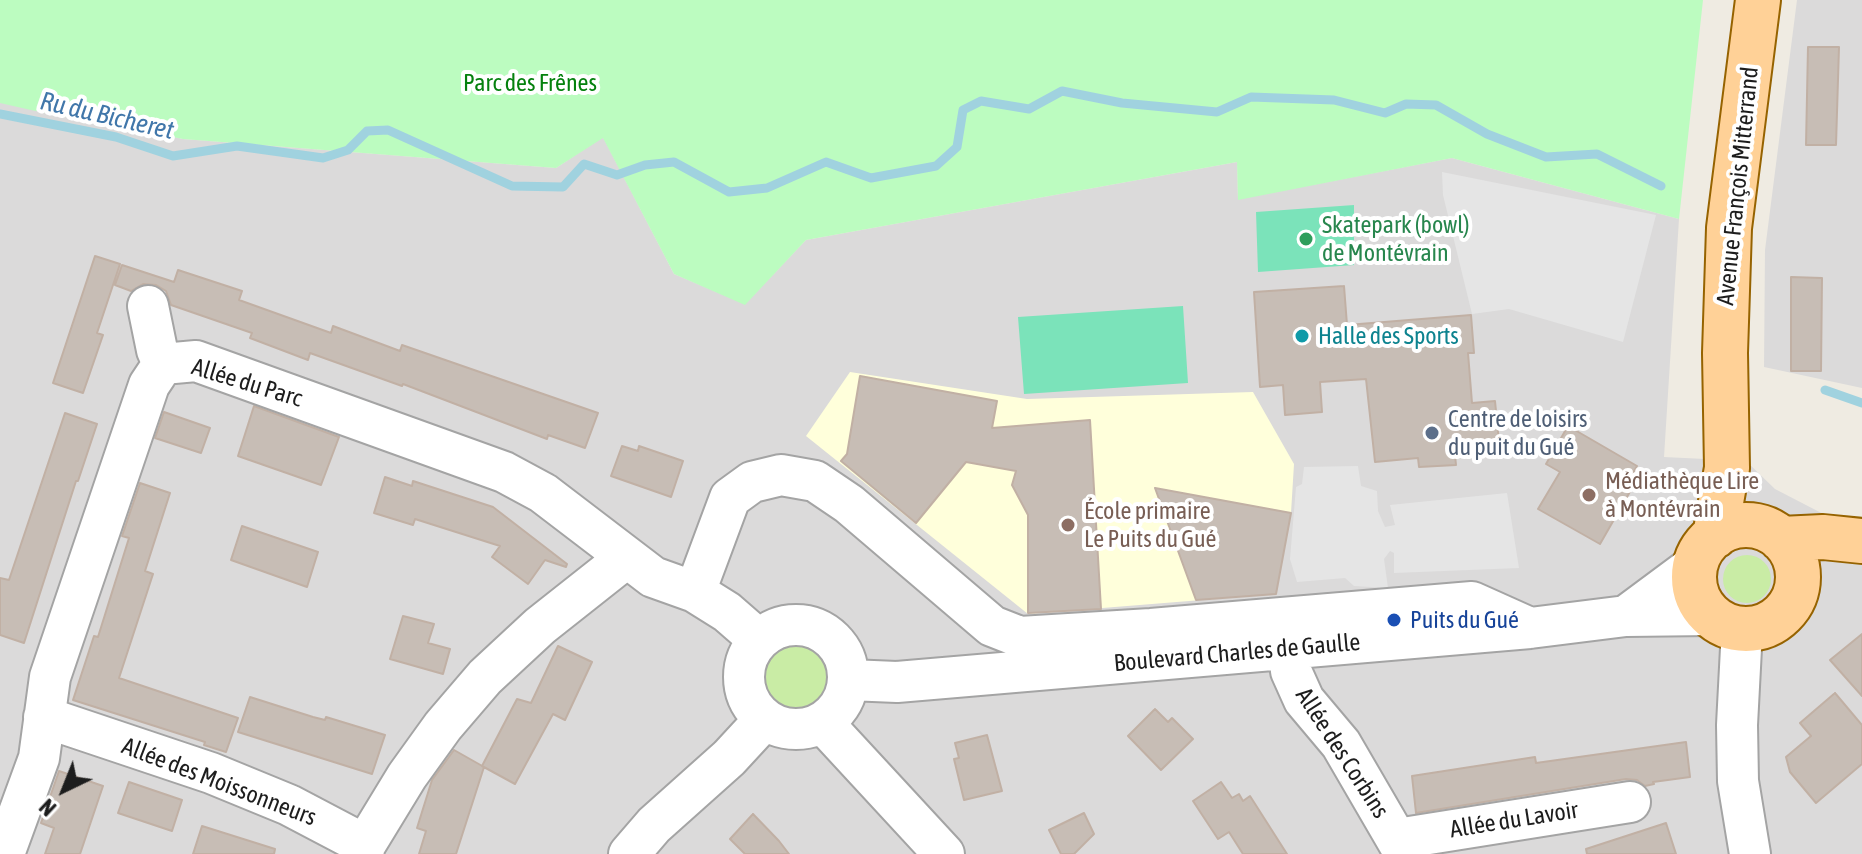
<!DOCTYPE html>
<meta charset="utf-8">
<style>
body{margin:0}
#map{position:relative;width:1862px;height:854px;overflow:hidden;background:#efebe2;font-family:"Asap Condensed",sans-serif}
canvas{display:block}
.north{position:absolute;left:24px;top:750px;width:80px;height:80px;-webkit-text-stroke:6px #fff;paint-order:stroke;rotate:223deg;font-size:22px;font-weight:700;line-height:32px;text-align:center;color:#1d1d1d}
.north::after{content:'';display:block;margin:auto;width:28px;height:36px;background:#1d1d1d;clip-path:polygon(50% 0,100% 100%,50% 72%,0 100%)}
</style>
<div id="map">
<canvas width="1862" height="854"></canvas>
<div class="north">N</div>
</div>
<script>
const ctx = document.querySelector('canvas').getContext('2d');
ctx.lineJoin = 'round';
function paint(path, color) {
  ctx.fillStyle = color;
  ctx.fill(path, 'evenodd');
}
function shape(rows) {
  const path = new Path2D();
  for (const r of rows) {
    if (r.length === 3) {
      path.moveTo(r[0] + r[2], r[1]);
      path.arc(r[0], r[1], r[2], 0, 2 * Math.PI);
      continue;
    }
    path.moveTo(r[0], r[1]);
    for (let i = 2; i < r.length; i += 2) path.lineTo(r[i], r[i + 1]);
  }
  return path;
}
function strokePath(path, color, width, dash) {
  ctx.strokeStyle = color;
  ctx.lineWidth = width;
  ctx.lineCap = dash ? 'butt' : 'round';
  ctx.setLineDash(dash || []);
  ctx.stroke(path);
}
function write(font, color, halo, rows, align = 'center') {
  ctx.font = font + ' "Asap Condensed",sans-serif';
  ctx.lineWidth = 8;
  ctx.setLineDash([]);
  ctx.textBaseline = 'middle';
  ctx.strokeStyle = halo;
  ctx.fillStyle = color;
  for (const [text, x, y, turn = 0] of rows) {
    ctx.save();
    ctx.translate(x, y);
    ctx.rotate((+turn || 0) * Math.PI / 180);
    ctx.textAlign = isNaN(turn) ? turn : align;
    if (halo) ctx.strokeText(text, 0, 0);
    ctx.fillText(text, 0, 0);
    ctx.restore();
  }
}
paint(shape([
 [1797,0,1862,0,1862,388,1764,367,1765,250],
 [0,99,183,139,556,168,603,137,674,274,745,304,806,240,1237,162,1238,199,1452,158,1679,219,1664,457,1746,461,1775,489,1862,534,1862,854,0,854]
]), '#dbdada');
paint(shape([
 [850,372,1027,399,1253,392,1294,464,1291,513,1276,594,1028,614,806,436]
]), '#ffffdb');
paint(shape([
 [1747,579,24],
 [798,675,40]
]), '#c9eca5');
paint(shape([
 [0,0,1703,0,1679,219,1452,158,1238,200,1237,162,806,240,745,305,674,274,603,138,556,168,183,139,31,110,0,103]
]), '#bcfcc0');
paint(shape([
 [1354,205,1354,265,1258,272,1256,212],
 [1183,306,1188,383,1024,394,1018,317]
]), '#7be3ba');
paint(shape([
 [1442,172,1656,215,1623,342,1509,309,1472,314,1443,195],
 [1358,466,1361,486,1377,491,1378,511,1385,527,1395,525,1390,505,1507,493,1519,568,1394,573,1394,553,1390,551,1384,559,1388,588,1354,586,1345,578,1297,582,1290,559,1296,487,1302,484,1304,467]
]), '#e5e5e5');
strokePath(shape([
 [0,114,116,137,173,156,237,146,323,158,348,150,367,131,388,130,512,186,563,187,584,164,617,175,645,165,674,162,729,192,767,188,826,162,871,178,936,166,957,147,963,110,981,101,1029,109,1062,91,1122,103,1217,112,1251,97,1334,100,1385,113,1406,104,1436,105,1487,134,1546,157,1597,154,1661,186],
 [1825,390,1862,403]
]), '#a0d2df', 9);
const building = shape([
 [1808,47,1839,47,1836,145,1806,145,1808,47],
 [95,256,120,264,97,333,103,335,83,393,53,383,95,256],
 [122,265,174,282,178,270,242,291,239,300,331,333,333,326,400,351,402,345,598,413,585,448,548,435,547,439,403,384,402,386,310,353,308,360,250,338,252,333,171,305,166,291,156,285,143,284,131,291,115,285,122,265],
 [1791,277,1822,278,1821,371,1791,371,1791,277],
 [1344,286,1347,325,1471,315,1474,353,1468,353,1472,403,1495,401,1500,452,1455,455,1456,465,1419,467,1418,458,1375,462,1366,379,1320,382,1322,412,1285,415,1283,385,1260,387,1254,292,1344,286],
 [860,376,997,401,992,428,1090,420,1101,609,1028,613,1028,515,1012,485,1016,471,966,462,916,523,841,461,847,454,860,376],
 [254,406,339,437,321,485,238,456,254,406],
 [164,412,210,428,201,453,155,438,164,412],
 [65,413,97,424,78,481,76,481,24,643,0,635,0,578,9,580,65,413],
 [1568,426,1637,466,1629,480,1635,483,1600,544,1538,509,1560,472,1546,464,1568,426],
 [622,446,638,451,639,446,683,461,671,497,611,476,622,446],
 [385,477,412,486,413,481,493,507,567,564,566,567,545,560,528,584,492,557,500,546,415,519,413,525,374,513,385,477],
 [140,483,170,493,145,571,153,574,119,678,238,718,226,752,204,745,205,742,73,700,94,636,98,637,129,538,122,536,140,483],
 [1155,488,1291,513,1276,594,1196,600,1155,488],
 [242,526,318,552,307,587,231,560,242,526],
 [403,616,434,624,428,643,450,649,443,674,390,659,403,616],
 [1862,634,1862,696,1830,660,1862,634],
 [558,646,592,662,565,720,553,714,515,784,482,766,517,699,531,703,558,646],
 [1835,693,1862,725,1862,764,1816,803,1790,772,1786,757,1811,736,1800,723,1835,693],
 [250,697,313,717,325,720,326,717,385,735,372,774,238,732,250,697],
 [1155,709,1168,722,1172,718,1193,739,1161,770,1128,736,1155,709],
 [987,735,1002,791,964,800,954,759,959,758,955,743,987,735],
 [1686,742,1690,777,1653,782,1654,784,1645,786,1637,780,1626,779,1416,813,1412,776,1535,757,1536,763,1686,742],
 [454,750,484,767,456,854,419,854,426,831,417,828,432,780,454,750],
 [59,771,103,786,80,854,45,854,54,828,41,823,59,771],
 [129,782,182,800,172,831,118,813,129,782],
 [1221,782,1232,798,1239,794,1243,801,1250,796,1287,854,1243,854,1229,832,1218,839,1193,801,1221,782],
 [1084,813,1094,834,1074,854,1061,854,1049,830,1084,813],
 [753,814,779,841,789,854,745,854,730,839,753,814],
 [1666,823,1676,854,1587,854,1586,849,1666,823],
 [202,826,275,849,274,854,193,854,202,826]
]);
paint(building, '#c7bdb5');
strokePath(building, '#c1b0a4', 2);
const minor = shape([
 [148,306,157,350,163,364],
 [695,592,730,498,752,482,781,475,815,481,849,504,992,626,1020,637,1151,629,1472,602,1530,628],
 [1626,616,1696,564],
 [796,677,52],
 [1742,629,1737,725,1738,781,1750,854],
 [1289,648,1291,671,1304,700,1341,744,1405,854],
 [849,680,897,682,1530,628,1626,616,1710,615],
 [44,717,211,773,289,805,365,845],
 [822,722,944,854],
 [1397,839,1630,802],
 [4,854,39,758,50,677,149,385,163,364,196,361,504,472,543,493,653,577,695,592,727,612,758,639],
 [363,854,365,845,407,776,443,726,485,677,540,626,626,558],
 [629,854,654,825,729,758,765,719]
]);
const major = shape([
 [1746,577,52],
 [1715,536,1727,468,1725,353,1729,228,1758,0],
 [1781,539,1823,537,1862,541]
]);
strokePath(minor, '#a4a4a4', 44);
strokePath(major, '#966300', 48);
strokePath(minor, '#fff', 40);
strokePath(major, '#ffd197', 44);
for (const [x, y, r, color] of [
 [1306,239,8,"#2e9e5b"],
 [1302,336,8,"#0f9aa8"],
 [1432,433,8,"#5c6f8a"],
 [1589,495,8,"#8d6e63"],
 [1068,525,8,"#8d6e63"],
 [1394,620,8,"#1a4fb4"]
]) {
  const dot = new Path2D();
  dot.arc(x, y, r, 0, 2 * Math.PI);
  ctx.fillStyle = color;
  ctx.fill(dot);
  strokePath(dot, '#fff', 3);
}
write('24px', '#05810e', '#fff', [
 ["Parc des Frênes",530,83]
]);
write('24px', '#1d1d1d', '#fff', [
 ["Avenue François Mitterrand",1738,186,-84],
 ["Allée du Parc",247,383,17],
 ["Boulevard Charles de Gaulle",1237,653,-5],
 ["Allée des Corbins",1342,753,57],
 ["Allée des Moissonneurs",219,782,21],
 ["Allée du Lavoir",1514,820,-9]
]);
write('24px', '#27864d', '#fff', [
 ["Skatepark (bowl)",1322,225],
 ["de Montévrain",1322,253]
], 'left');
write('24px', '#0d838f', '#fff', [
 ["Halle des Sports",1318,336]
], 'left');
write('24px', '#4e5e75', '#fff', [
 ["Centre de loisirs",1448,419],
 ["du puit du Gué",1448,447]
], 'left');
write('24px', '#785e54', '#fff', [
 ["Médiathèque Lire",1605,481],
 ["à Montévrain",1605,509],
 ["École primaire",1084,511],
 ["Le Puits du Gué",1084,539]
], 'left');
write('24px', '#164399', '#fff', [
 ["Puits du Gué",1410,620]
], 'left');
write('italic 26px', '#4177aa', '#fff', [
 ["Ru du Bicheret",107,116,13]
]);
</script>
